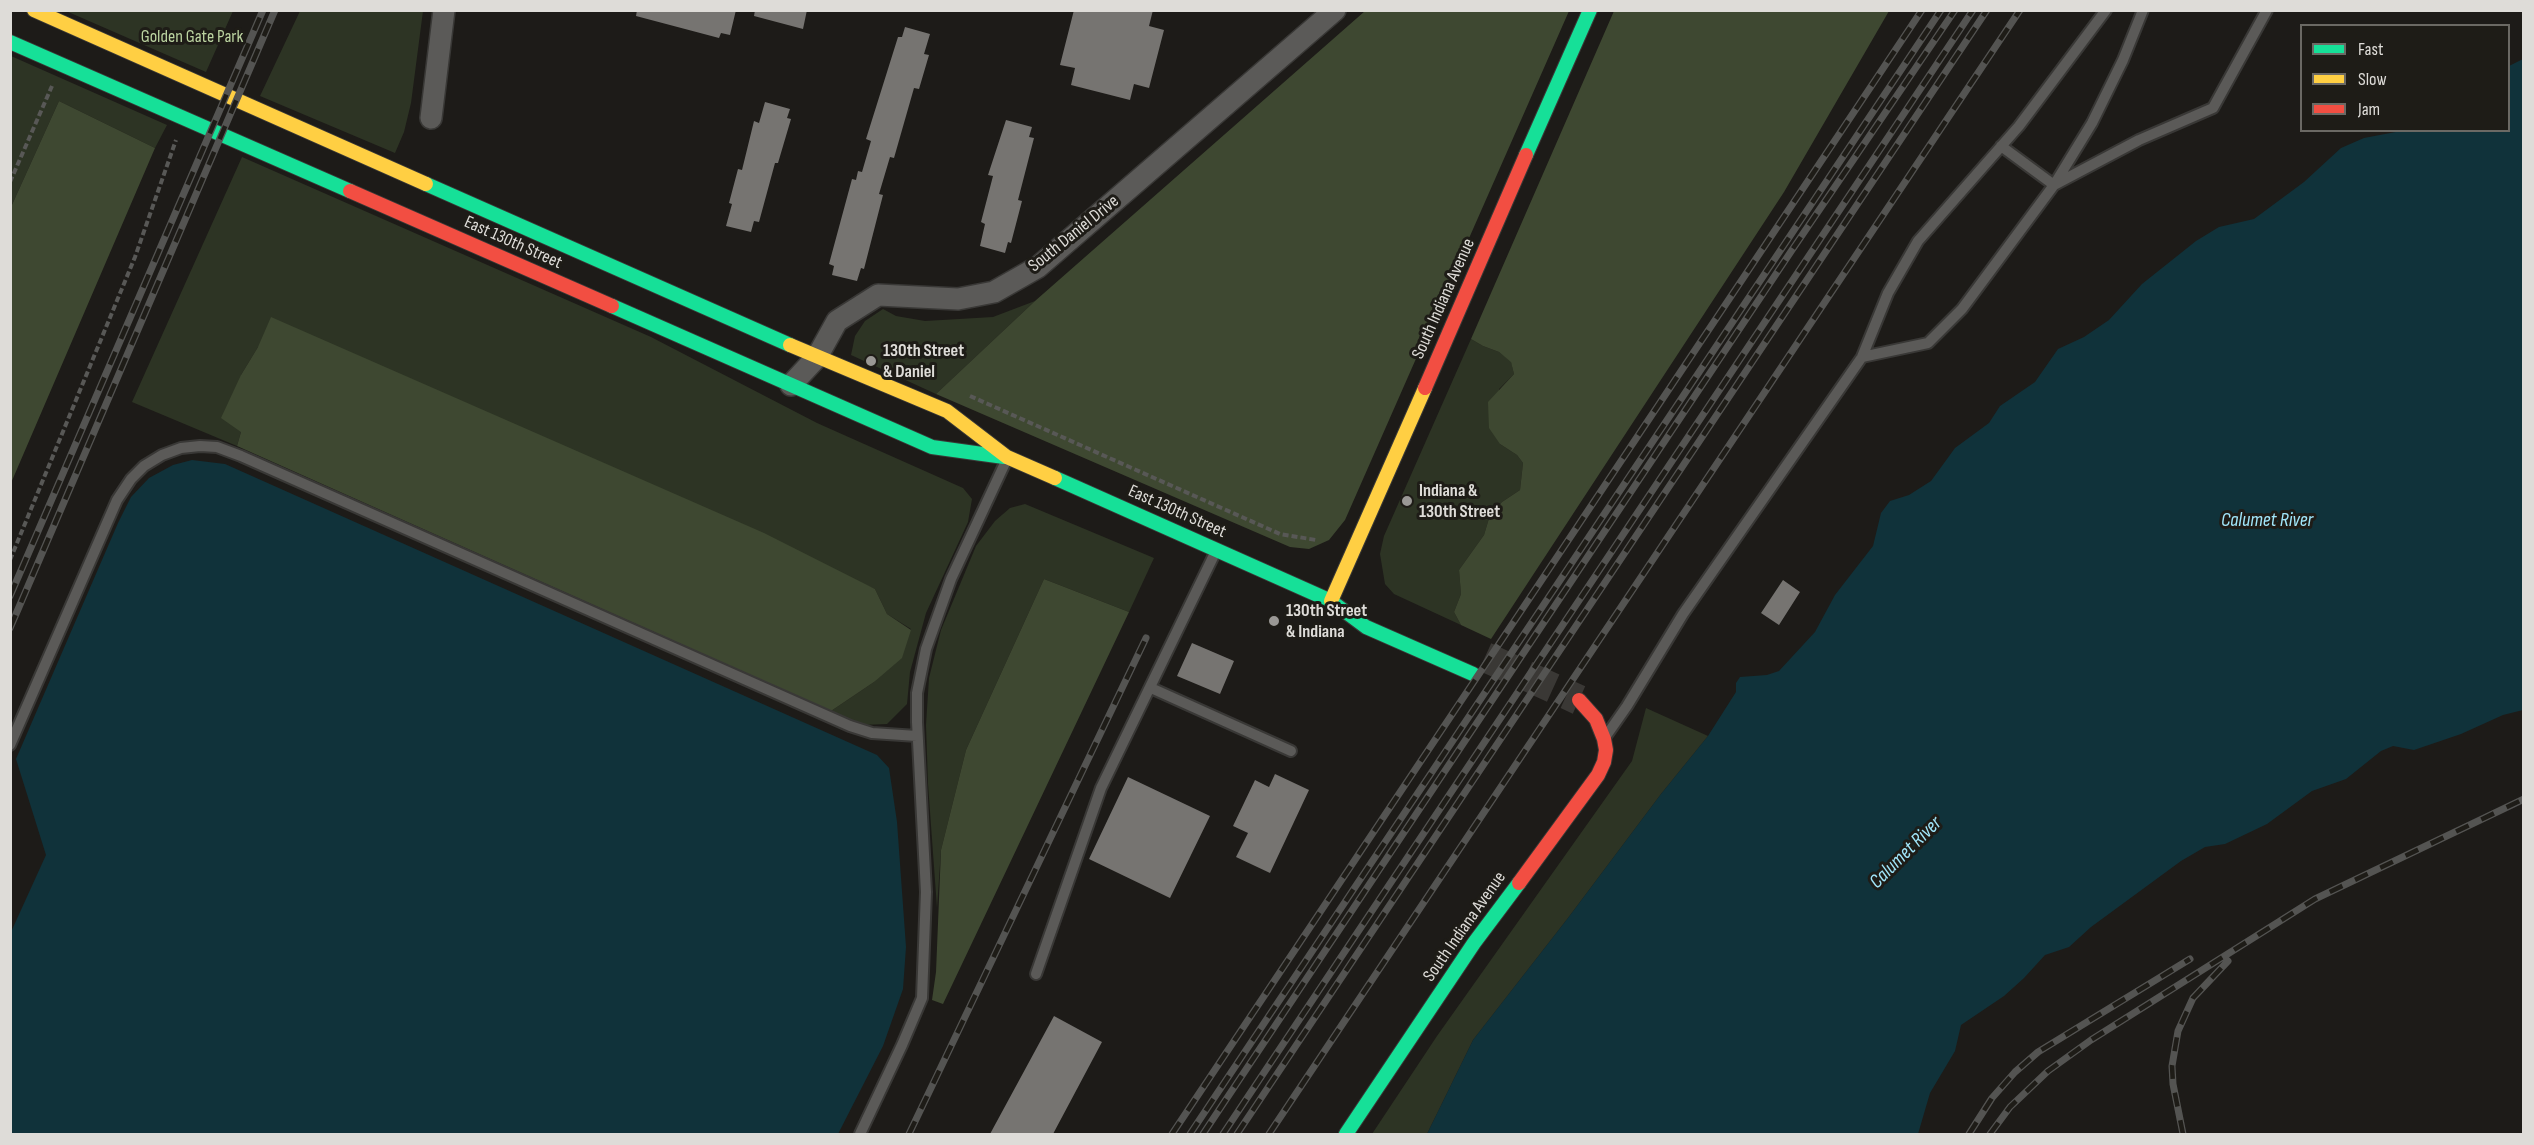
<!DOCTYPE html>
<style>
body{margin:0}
#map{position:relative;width:2534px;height:1145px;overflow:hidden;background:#1d1b18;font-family:"Sofia Sans Condensed",sans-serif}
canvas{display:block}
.frame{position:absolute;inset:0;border:12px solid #dedcd8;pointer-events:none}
.legend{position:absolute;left:2300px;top:24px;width:210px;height:108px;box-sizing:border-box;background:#1e1c17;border:2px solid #6b6964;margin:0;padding:8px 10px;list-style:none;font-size:18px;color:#dedcd8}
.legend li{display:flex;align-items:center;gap:12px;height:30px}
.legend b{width:30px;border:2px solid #6b6964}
</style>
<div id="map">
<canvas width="2534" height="1145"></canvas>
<div class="frame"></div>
<ul class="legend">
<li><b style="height:8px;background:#16e098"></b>Fast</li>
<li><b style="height:8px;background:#ffcf43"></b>Slow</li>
<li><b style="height:8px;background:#f24e42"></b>Jam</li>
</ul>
</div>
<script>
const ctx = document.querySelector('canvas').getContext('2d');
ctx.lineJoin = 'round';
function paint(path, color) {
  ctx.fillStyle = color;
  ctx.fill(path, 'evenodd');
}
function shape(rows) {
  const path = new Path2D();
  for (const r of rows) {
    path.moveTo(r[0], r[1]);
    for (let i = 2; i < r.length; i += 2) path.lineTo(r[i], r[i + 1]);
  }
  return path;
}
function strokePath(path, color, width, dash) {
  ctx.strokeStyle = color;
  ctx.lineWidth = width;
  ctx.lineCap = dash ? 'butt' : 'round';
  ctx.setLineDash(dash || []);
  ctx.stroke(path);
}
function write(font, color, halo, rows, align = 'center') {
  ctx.font = font + ' "Sofia Sans Condensed",sans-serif';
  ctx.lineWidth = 6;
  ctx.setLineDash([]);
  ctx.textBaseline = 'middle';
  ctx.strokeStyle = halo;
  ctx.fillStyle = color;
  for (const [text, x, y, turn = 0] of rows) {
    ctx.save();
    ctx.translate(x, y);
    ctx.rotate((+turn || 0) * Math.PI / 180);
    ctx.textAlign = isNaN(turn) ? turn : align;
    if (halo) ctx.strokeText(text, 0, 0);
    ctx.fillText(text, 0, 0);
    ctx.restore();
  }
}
paint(shape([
 [66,11,233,11,206,72],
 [300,11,423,11,411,103,404,132,395,153,260,96],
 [11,56,167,125,155,148,59,101,11,207],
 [242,157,651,337,817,423,963,488,972,499,968,522,926,613,910,672,907,704,887,724,861,725,831,711,874,682,911,629,887,614,875,589,258,347,241,375,241,432,237,446,132,402],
 [1035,301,936,394,851,355,855,336,865,321,883,309,896,316,925,321,993,317],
 [1471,339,1483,346,1499,352,1511,361,1514,374,1499,389,1500,444,1517,455,1523,463,1520,490,1502,502,1490,515,1484,535,1459,570,1461,594,1454,612,1461,625,1394,594,1385,584,1380,554,1384,536],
 [1025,504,1154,558,1129,612,1044,579,966,750,941,850,937,908,928,784,926,725,929,678,941,630,976,546,995,521,1010,508],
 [1646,708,1708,736,1661,794,1568,918,1473,1040,1427,1134,1372,1134,1437,1036,1632,761]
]), '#2d3424');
paint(shape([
 [1365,11,1569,11,1345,520,1329,540,1309,549,1290,547,936,394,1035,301],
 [1614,11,1889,11,1784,192,1491,639,1461,625,1454,612,1461,594,1459,570,1484,535,1490,515,1502,502,1520,490,1523,463,1517,455,1500,444,1489,428,1488,402,1514,374,1511,362,1499,352,1483,346,1471,339],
 [59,101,155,148,11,483,11,207],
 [271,317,764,533,875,589,887,614,911,630,902,658,874,682,831,711,237,446,241,432,221,418,241,375,258,347],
 [1044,579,1129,612,943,1004,932,1000,936,972,941,850,966,750]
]), '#3e4831');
paint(shape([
 [2523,59,2523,710,2503,715,2461,734,2414,750,2393,746,2381,751,2346,779,2312,791,2267,824,2225,844,2205,847,2181,861,2091,927,2069,947,2045,955,2024,978,2004,996,1961,1025,1955,1051,1930,1093,1918,1134,1427,1134,1473,1040,1568,918,1661,794,1708,736,1736,692,1736,683,1740,677,1767,675,1779,671,1815,632,1835,595,1873,546,1881,513,1890,501,1909,495,1931,481,1955,448,1989,423,2000,406,2035,382,2058,349,2084,337,2109,320,2142,284,2196,241,2219,227,2254,219,2304,182,2341,148,2364,138,2401,131,2508,130,2509,66],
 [192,460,225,464,877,755,889,768,897,822,906,947,903,989,883,1046,838,1134,11,1134,11,932,46,855,16,759,118,523,131,497,149,478,173,465]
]), '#10323a');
paint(shape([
 [637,10,736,10,730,35,721,33,719,38,636,16],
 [755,10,807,10,803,29,754,16],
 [1074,10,1153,10,1149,26,1164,30,1149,88,1134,84,1130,100,1071,85,1075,68,1060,65],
 [905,27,930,34,924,54,929,55,919,89,914,88,894,158,890,157,879,194,883,195,864,269,861,268,857,281,832,275,834,266,829,264,852,179,856,180,858,171,862,172,871,141,866,139,898,37,902,37],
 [765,102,790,109,787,118,791,119,778,163,775,163,759,222,754,221,751,232,726,226,732,204,729,203,738,169,742,170,754,121,759,123],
 [1006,120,1032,127,1029,137,1034,138,1018,200,1022,201,1011,243,1008,242,1005,253,980,246,985,224,981,222,993,176,988,175],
 [1783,580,1800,592,1779,625,1761,613],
 [1192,643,1234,661,1220,694,1177,676],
 [1275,774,1309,790,1270,873,1236,857,1248,833,1233,826,1255,780,1269,787],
 [1128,777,1210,816,1170,898,1089,859],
 [1054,1016,1102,1042,1053,1134,990,1134]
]), '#767471');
strokePath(shape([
 [1485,657,1579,700]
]), '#3a3835', 30, [30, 15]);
const lane = shape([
 [2001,146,2054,185,2092,123,2123,60,2143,10],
 [1862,357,1928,343,1962,309,2054,185,2139,140,2213,108,2267,10],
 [1151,688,1291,751],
 [1606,736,1627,706,1683,614,1862,357,1888,293,1918,241,2019,126,2106,10],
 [10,745,117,500,131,479,144,466,162,455,181,448,200,446,217,447,241,456,850,726,872,733,917,736],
 [1036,974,1101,788,1215,553],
 [860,1134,902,1045,922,998,926,892,917,722,917,693,926,649,951,579,1006,461]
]);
const street = shape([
 [431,118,444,10],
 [791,385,817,357,837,321,878,295,958,299,994,292,1038,267,1335,10]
]);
const fast = shape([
 [10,42,350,191],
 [1526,155,1590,10],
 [426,184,790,345],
 [612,306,932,447,1004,457],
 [1055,478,1331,601,1366,627,1473,674],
 [1346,1134,1474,943,1519,883]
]);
const slow = shape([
 [34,10,426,184],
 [790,345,947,411,1007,457,1055,478],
 [1331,601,1425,388]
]);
const jam = shape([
 [350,191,612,306],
 [1425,388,1526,155],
 [1519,883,1598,775,1604,762,1606,750,1604,739,1596,719,1579,700]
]);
strokePath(lane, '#393836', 14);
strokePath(street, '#393836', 24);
strokePath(fast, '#393836', 16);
strokePath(slow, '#393836', 16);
strokePath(jam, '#393836', 16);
strokePath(shape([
 [10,182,52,86],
 [970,396,1280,534,1316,540],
 [10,560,135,257,176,140]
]), '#585856', 4, [6, 3]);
strokePath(lane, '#5b5a58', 10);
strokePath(street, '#5b5a58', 21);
strokePath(fast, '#16e098', 14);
strokePath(slow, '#ffcf43', 14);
strokePath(jam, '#f24e42', 14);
const rail = shape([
 [10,596,263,10],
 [10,628,275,10],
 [909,1134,1146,638],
 [1172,1134,1922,10],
 [1190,1134,1941,10],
 [1203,1134,1792,250,1955,10],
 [1223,1134,1973,10],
 [1237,1134,1987,10],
 [1269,1134,2020,10],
 [1969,1134,1992,1098,2015,1072,2038,1052,2190,959],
 [1990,1134,2010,1107,2048,1071,2091,1040,2315,899,2524,799],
 [2183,1134,2173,1084,2172,1066,2178,1031,2193,998,2228,961]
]);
strokePath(rail, '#545452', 7);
strokePath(rail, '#1e1c17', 4.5, [14]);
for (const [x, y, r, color] of [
 [871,361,6,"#9a9895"],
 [1407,501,6,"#9a9895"],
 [1274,621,6,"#9a9895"]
]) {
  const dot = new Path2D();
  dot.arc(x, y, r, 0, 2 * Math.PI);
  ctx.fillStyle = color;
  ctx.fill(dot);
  strokePath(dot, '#1e1c17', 2);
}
write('18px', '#bbd3a0', '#1e1c17', [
 ["Golden Gate Park",192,37]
]);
write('18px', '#dedcd8', '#1e1c17', [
 ["South Daniel Drive",1074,234,-39],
 ["East 130th Street",513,243,24],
 ["South Indiana Avenue",1444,299,-66],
 ["East 130th Street",1177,512,24],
 ["South Indiana Avenue",1465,927,-55]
]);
write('bold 18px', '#dedcd8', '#1e1c17', [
 ["130th Street",883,351],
 ["& Daniel",883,372],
 ["Indiana &",1419,491],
 ["130th Street",1419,512],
 ["130th Street",1286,611],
 ["& Indiana",1286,632]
], 'left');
write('italic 20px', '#a1e6fa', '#1e1c17', [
 ["Calumet River",2267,521],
 ["Calumet River",1906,853,-45]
]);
</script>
